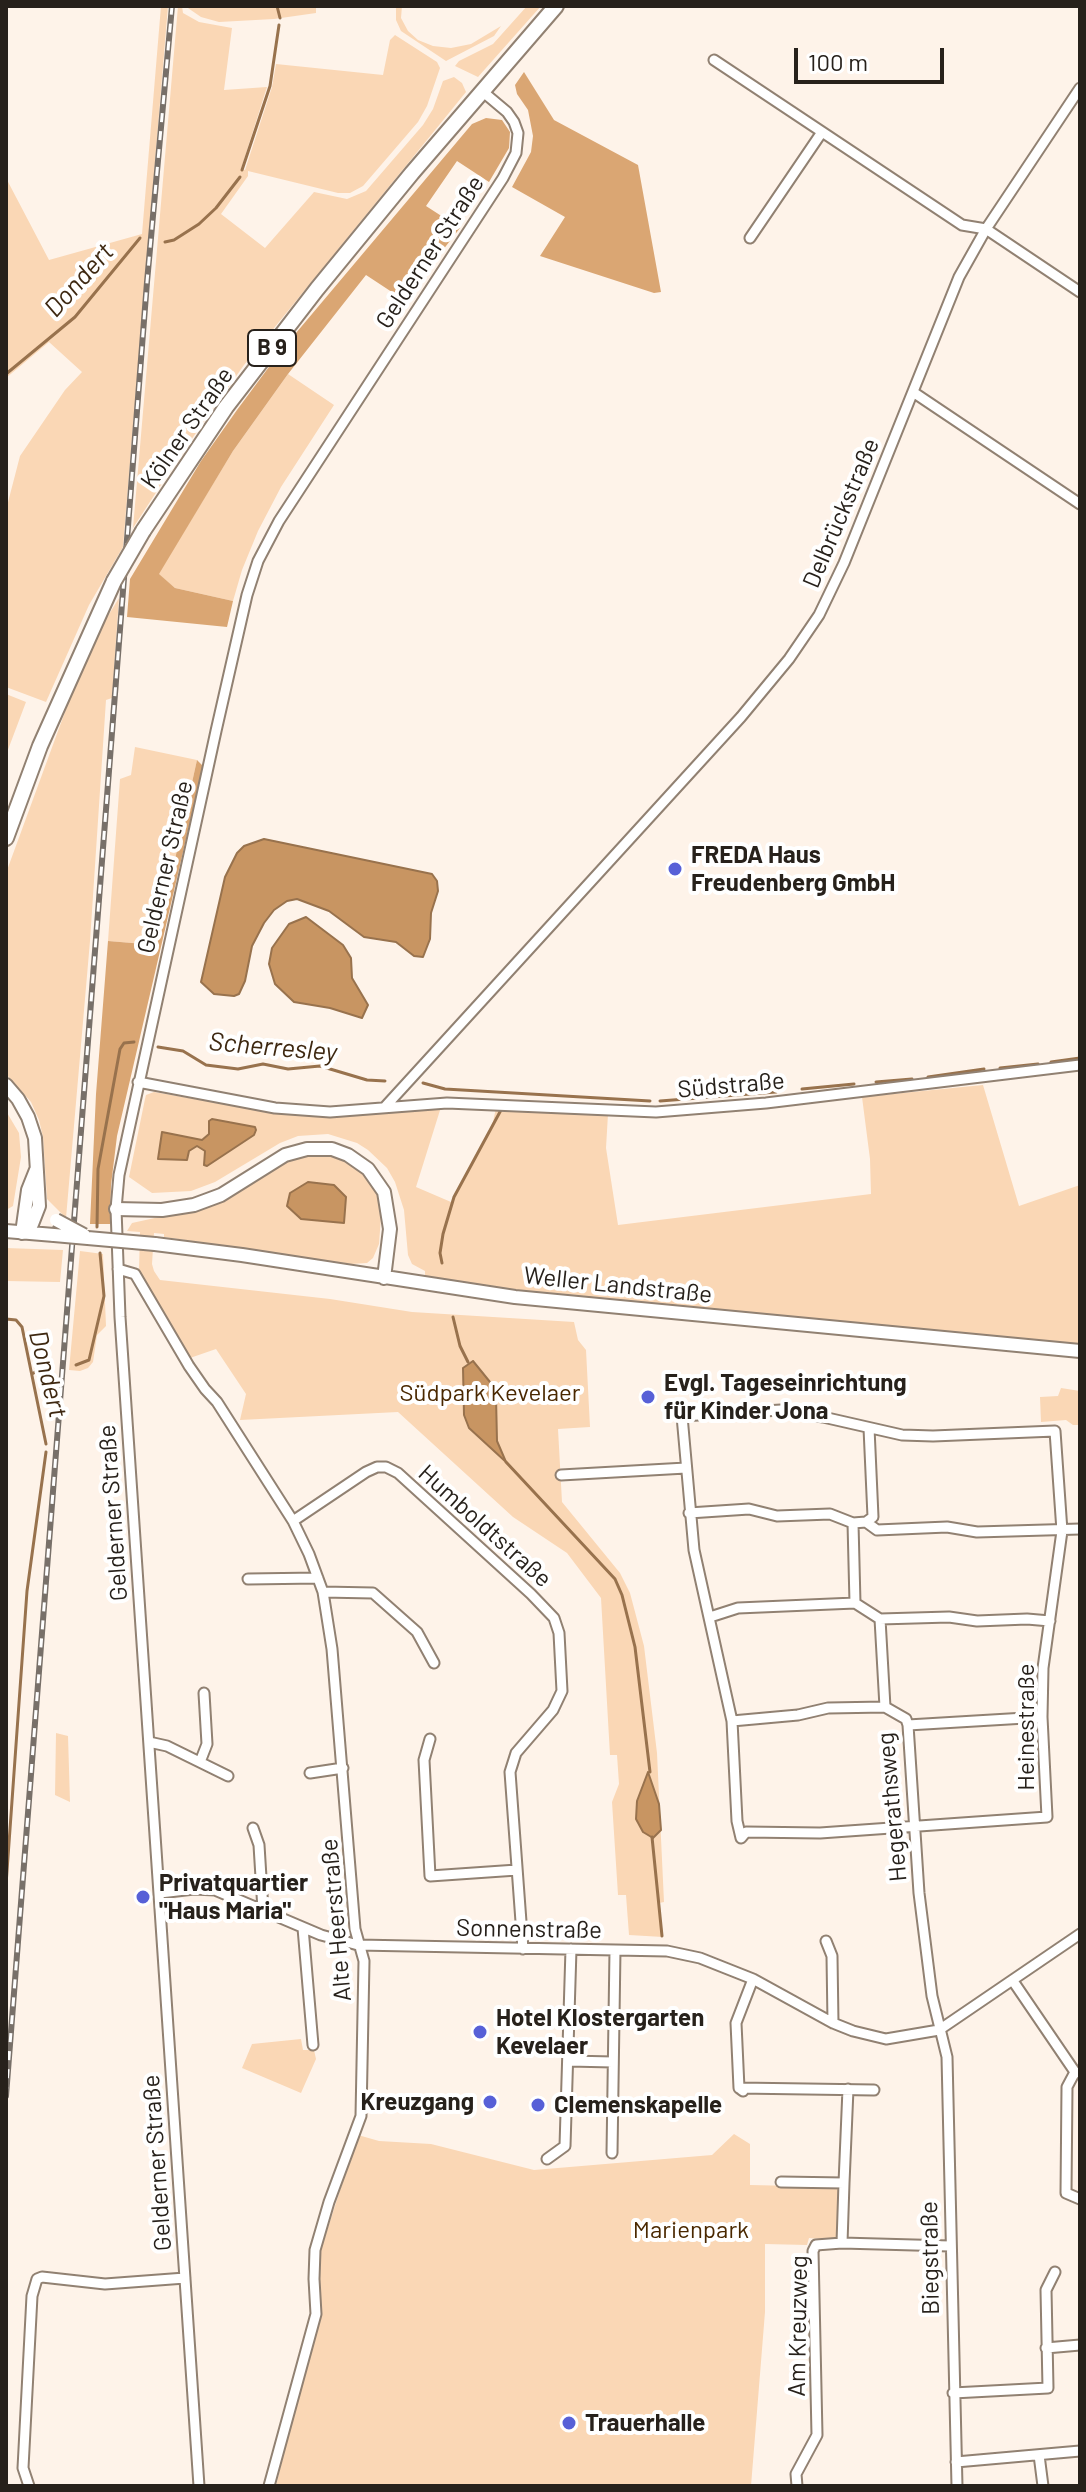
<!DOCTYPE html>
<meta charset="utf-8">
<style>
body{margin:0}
#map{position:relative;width:1086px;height:2492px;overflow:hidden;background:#fef3e9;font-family:Barlow,sans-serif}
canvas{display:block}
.frame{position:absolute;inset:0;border:8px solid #27211b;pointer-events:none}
.scale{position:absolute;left:794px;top:48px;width:150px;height:36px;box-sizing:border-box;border:4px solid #27211b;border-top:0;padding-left:10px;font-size:24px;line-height:28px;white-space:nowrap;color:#27211b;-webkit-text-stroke:6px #fff;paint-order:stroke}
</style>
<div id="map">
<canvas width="1086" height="2492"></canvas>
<div class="frame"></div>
<div class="scale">100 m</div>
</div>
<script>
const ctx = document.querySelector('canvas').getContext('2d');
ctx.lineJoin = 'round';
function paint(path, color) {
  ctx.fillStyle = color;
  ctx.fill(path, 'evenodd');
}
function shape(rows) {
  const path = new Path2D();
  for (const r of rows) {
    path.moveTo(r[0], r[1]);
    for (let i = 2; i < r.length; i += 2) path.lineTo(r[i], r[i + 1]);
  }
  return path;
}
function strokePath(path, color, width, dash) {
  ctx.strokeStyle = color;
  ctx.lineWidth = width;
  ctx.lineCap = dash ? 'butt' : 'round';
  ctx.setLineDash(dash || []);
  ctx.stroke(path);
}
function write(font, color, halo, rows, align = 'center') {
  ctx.font = font + ' Barlow,sans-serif';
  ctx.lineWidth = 8;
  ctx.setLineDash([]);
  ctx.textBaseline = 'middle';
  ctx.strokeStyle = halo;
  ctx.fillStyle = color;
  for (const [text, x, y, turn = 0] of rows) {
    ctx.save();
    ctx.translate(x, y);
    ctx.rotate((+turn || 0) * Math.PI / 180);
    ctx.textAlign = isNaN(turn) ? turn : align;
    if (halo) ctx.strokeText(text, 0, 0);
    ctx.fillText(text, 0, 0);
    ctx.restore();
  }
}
paint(shape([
 [161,6,168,6,123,547,89,605,46,702,6,687,6,510,20,456,65,390,82,372,49,342,6,378,6,178,49,260,142,234],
 [178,6,182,6,183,13,199,22,232,28,224,90,267,87,241,169,245,170,272,87,276,64,383,75,390,40,395,35,437,62,440,68,427,106,418,122,363,186,350,193,338,193,248,171,248,176,221,214,265,248,314,192,347,199,366,191,423,125,433,109,443,81,454,77,462,83,466,92,244,365,179,457,133,528],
 [185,6,316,6,316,13,274,19,219,22,201,17],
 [396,6,402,6,401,18,408,31,418,40,433,46,451,48,471,44,501,26,494,36,446,61,401,31,396,20],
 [527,6,541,6,478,77,455,66,459,61,493,44],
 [288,374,334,405,281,487,258,531,242,570,233,601,175,588,158,574,233,451],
 [119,598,112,698,106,700,90,941,66,1218,47,1199,43,1137,39,1120,31,1102,6,1074,6,873,69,701,103,624],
 [6,694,26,702,6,755],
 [135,747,197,760,156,945,108,941,120,779,131,775],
 [983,1085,1019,1206,1080,1185,1080,1345,573,1297,491,1288,425,1276,425,1271,412,1264,408,1255,404,1210,395,1182,387,1168,368,1150,357,1143,328,1134,298,1136,280,1143,215,1182,191,1191,152,1193,129,1177,145,1099,146,1095,154,1092,276,1113,319,1116,441,1107,416,1187,451,1202,485,1140,493,1122,496,1108,608,1114,606,1148,618,1225,871,1194,870,1159,862,1097],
 [6,1111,19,1133,21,1157,13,1206,6,1210],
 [326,1154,347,1160,364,1173,378,1193,381,1217,379,1244,373,1258,367,1263,351,1264,164,1237,164,1234,154,1233,152,1264,154,1271,160,1280,330,1299,412,1312,574,1322,578,1340,586,1350,590,1427,558,1429,562,1502,620,1573,630,1593,644,1646,657,1753,664,1902,659,1903,663,1937,629,1935,626,1895,618,1895,612,1802,619,1784,617,1755,610,1755,601,1598,567,1553,513,1517,398,1412,240,1420,246,1394,216,1349,190,1358,135,1271,139,1270,140,1232,127,1231,132,1223,182,1212,287,1159,302,1155],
 [6,1248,63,1250,60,1282,6,1281],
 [80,1251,103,1254,106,1326,97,1335,93,1362,88,1368,80,1371,69,1370],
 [1061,1388,1080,1391,1080,1425,1073,1425,1066,1420,1041,1422,1040,1397,1058,1396],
 [56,1733,68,1736,70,1802,55,1795],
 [301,2039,303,2050,314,2050,316,2059,301,2093,242,2068,252,2044],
 [734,2134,750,2144,750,2185,841,2187,840,2241,809,2238,807,2245,765,2244,765,2312,751,2486,276,2486,318,2314,321,2249,358,2135,379,2141,431,2144,534,2170,712,2155]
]), '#fad7b5');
paint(shape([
 [524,72,554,120,638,165,661,292,654,293,540,256,565,217,512,187,531,152,533,136,528,110,517,94,515,85],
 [486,118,502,120,510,132,509,148,489,182,457,161,426,206,460,228,404,300,366,275,288,374,233,451,159,574,175,588,233,601,227,627,127,617,130,579,201,461,237,410,280,352,472,124],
 [197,760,203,766,117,1136,111,1185,110,1224,90,1224,96,1094,108,941,156,945]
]), '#daa673');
const water = shape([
 [264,839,432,874,437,881,438,891,431,913,430,939,423,957,414,956,396,942,364,937,329,911,297,899,287,901,274,910,264,923,252,946,245,981,239,994,234,996,214,994,201,982,225,877,237,853,244,846,264,839],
 [306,917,343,945,351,958,352,978,368,1005,362,1018,330,1008,294,1002,275,984,269,964,272,948,289,924,306,917],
 [212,1119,255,1127,256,1130,254,1135,207,1166,204,1165,205,1151,197,1146,189,1151,187,1160,158,1159,162,1132,202,1140,209,1134,209,1121,212,1119],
 [308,1182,334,1185,346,1197,344,1223,301,1219,287,1206,290,1193,308,1182],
 [473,1361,490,1382,496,1397,497,1441,506,1462,469,1428,464,1415,463,1368,473,1361],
 [648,1772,659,1804,661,1830,653,1838,643,1832,636,1819,637,1801,648,1772]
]);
paint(water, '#c89562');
strokePath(water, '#98724d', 2);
strokePath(shape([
 [277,6,280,18],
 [242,170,270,86,279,25],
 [165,242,174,240,199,224,216,208,240,177],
 [6,374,75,317,140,238],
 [158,1047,183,1051,206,1065,238,1069,263,1064,288,1069,320,1066,367,1080,385,1081],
 [1051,1062,1080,1058],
 [1000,1068,1038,1064],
 [928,1077,984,1069],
 [876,1082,912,1079],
 [423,1083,445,1089,650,1101],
 [802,1089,854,1084],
 [660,1101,776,1092],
 [97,1227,98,1169,120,1049,124,1043,134,1042],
 [442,1263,440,1253,443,1234,454,1197,501,1110],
 [453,1317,460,1346,468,1362],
 [6,1319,16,1320,22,1327,46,1444],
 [76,1365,89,1360,104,1296,100,1253],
 [32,1374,50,1363],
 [506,1462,615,1579,622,1595,635,1647,650,1772],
 [652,1837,662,1936],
 [6,1885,27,1591,46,1452]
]), '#98724d', 3);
const street = shape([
 [714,60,962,225,986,229,1080,292],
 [750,238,822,132],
 [913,392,1080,504],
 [138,1082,275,1108,330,1112,447,1103,656,1112,766,1103,1080,1065],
 [384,1108,741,717,789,659,819,615,844,563,959,277,986,229,1080,88],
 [118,1269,135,1274,189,1366,205,1389,217,1402,293,1521,309,1554,323,1592,332,1649,355,1929,364,1961,361,2116,329,2202,315,2250,314,2279,316,2314,269,2486],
 [781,1410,823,1417,902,1435,933,1436,1055,1431,1062,1531,1043,1668,1042,1717,1047,1817,820,1833,746,1832,741,1838,737,1821,732,1721,694,1550,682,1416,781,1410],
 [869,1428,873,1517,866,1522,853,1523,855,1603,880,1619,885,1707,906,1719,908,1725,919,1893,932,1996,947,2057,957,2486],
 [561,1475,686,1468],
 [689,1513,749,1509,777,1516,830,1514,853,1523],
 [293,1521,366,1472,377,1467,386,1467,398,1473,531,1594,554,1618,559,1633,562,1691,553,1710,516,1753,510,1772,523,1949],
 [866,1522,877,1530,947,1527,977,1532,1080,1529],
 [248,1579,318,1578],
 [323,1592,373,1593,417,1632,434,1663],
 [710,1617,738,1608,855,1603],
 [880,1619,949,1617,977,1621,1027,1619,1050,1621],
 [732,1721,798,1715,828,1708,885,1707],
 [908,1725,1042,1717],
 [430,1739,424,1760,430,1876,517,1870],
 [149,1742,167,1746,228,1776],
 [200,1762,207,1744,204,1693],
 [310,1773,343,1768],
 [253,1828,259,1845,263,1910],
 [160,1893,194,1889,215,1890,321,1935,358,1945,667,1951,700,1958,753,1979,833,2023,853,2031,886,2039,939,2030,1080,1934],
 [303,1928,313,2045],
 [826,1941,832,1956,833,2023],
 [1013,1981,1075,2072,1080,2073],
 [569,2061,613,2062],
 [1075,2072,1067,2087,1066,2193,1080,2199],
 [739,2088,874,2090],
 [743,2091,739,2088,736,2023,753,1979],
 [612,2153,615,1950],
 [547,2159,565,2146,571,1949],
 [781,2182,844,2183,842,2243],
 [844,2183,848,2089],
 [1046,2348,1080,2345],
 [953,2393,1048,2388,1046,2290,1055,2272],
 [1039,2455,1043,2486],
 [956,2462,1080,2451],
 [29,2486,23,2468,32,2296,37,2279,42,2277,105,2284,185,2278],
 [199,2486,120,1317,116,1209,119,1175,216,731,247,595,258,561,279,521,503,178,516,153,518,133,514,122,507,112,482,91],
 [797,2486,796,2474,817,2435,813,2251,816,2245,842,2243,950,2246]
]);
const secondary = shape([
 [6,1085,18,1099,28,1117,35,1138,39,1206,32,1224,22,1233],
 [116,1209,162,1210,194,1205,221,1195,285,1155,307,1149,332,1149,348,1155,368,1169,384,1192,390,1229,384,1278],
 [6,1231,54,1235],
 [22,1233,28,1190,36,1170],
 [155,1244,242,1255,515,1297,1080,1351]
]);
const primary = shape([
 [143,531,226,407,317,289,412,173,556,6],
 [6,838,40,746,114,581]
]);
strokePath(street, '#918172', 13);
strokePath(secondary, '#918172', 16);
strokePath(primary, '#918172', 18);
strokePath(street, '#fff', 9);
strokePath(secondary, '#fff', 12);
strokePath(primary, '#fff', 14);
const rail = shape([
 [6,2096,147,282,172,6]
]);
strokePath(rail, '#787069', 6);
strokePath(rail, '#fff', 3, [9]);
const secondaryBridge = shape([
 [56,1220,84,1235],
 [54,1235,155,1244]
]);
const primaryBridge = shape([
 [114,581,143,531]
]);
strokePath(secondaryBridge, '#918172', 16, []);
strokePath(primaryBridge, '#918172', 18, []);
strokePath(secondaryBridge, '#fff', 12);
strokePath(primaryBridge, '#fff', 14);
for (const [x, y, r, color] of [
 [675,869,8,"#5760d7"],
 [648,1397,8,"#5760d7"],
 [143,1897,8,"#5760d7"],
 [480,2032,8,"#5760d7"],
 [490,2102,8,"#5760d7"],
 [538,2105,8,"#5760d7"],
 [569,2423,8,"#5760d7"]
]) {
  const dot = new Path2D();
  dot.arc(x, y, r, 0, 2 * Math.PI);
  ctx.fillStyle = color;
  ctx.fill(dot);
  strokePath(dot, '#fff', 3);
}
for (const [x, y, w] of [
 [272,348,48]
]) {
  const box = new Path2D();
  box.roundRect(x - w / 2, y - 18, w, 36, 6);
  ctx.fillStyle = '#fff';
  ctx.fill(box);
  strokePath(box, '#27211b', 2);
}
write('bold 22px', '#27211b', null, [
 ["B 9",272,348]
]);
write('24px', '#27211b', '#fff', [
 ["Gelderner Straße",430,252,-57],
 ["Kölner Straße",187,428,-55],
 ["Delbrückstraße",841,513,-67],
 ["Gelderner Straße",165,867,-77],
 ["Südstraße",731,1085,-5],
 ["Weller Landstraße",618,1285,6],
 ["Gelderner Straße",113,1513,-94],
 ["Humboldtstraße",485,1526,42],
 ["Heinestraße",1026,1727,-90],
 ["Hegerathsweg",892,1807,-95],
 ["Alte Heerstraße",336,1920,-95],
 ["Sonnenstraße",529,1929,1],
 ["Gelderner Straße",157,2163,-94],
 ["Biegstraße",930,2258,-91],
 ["Am Kreuzweg",798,2326,-89]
]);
write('bold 24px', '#27211b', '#fff', [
 ["FREDA Haus",691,855],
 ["Freudenberg GmbH",691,883],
 ["Evgl. Tageseinrichtung",664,1383],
 ["für Kinder Jona",664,1411],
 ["Privatquartier",159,1883],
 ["\"Haus Maria\"",159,1911],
 ["Hotel Klostergarten",496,2018],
 ["Kevelaer",496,2046],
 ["Kreuzgang",474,2102,"right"],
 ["Clemenskapelle",554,2105],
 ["Trauerhalle",585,2423]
], 'left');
write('24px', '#4a2800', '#fff', [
 ["Südpark Kevelaer",490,1393],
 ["Marienpark",691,2230]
]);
write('italic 26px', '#3e2811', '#fff', [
 ["Dondert",79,280,-48],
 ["Scherresley",273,1047,5],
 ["Dondert",48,1374,76]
]);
</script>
